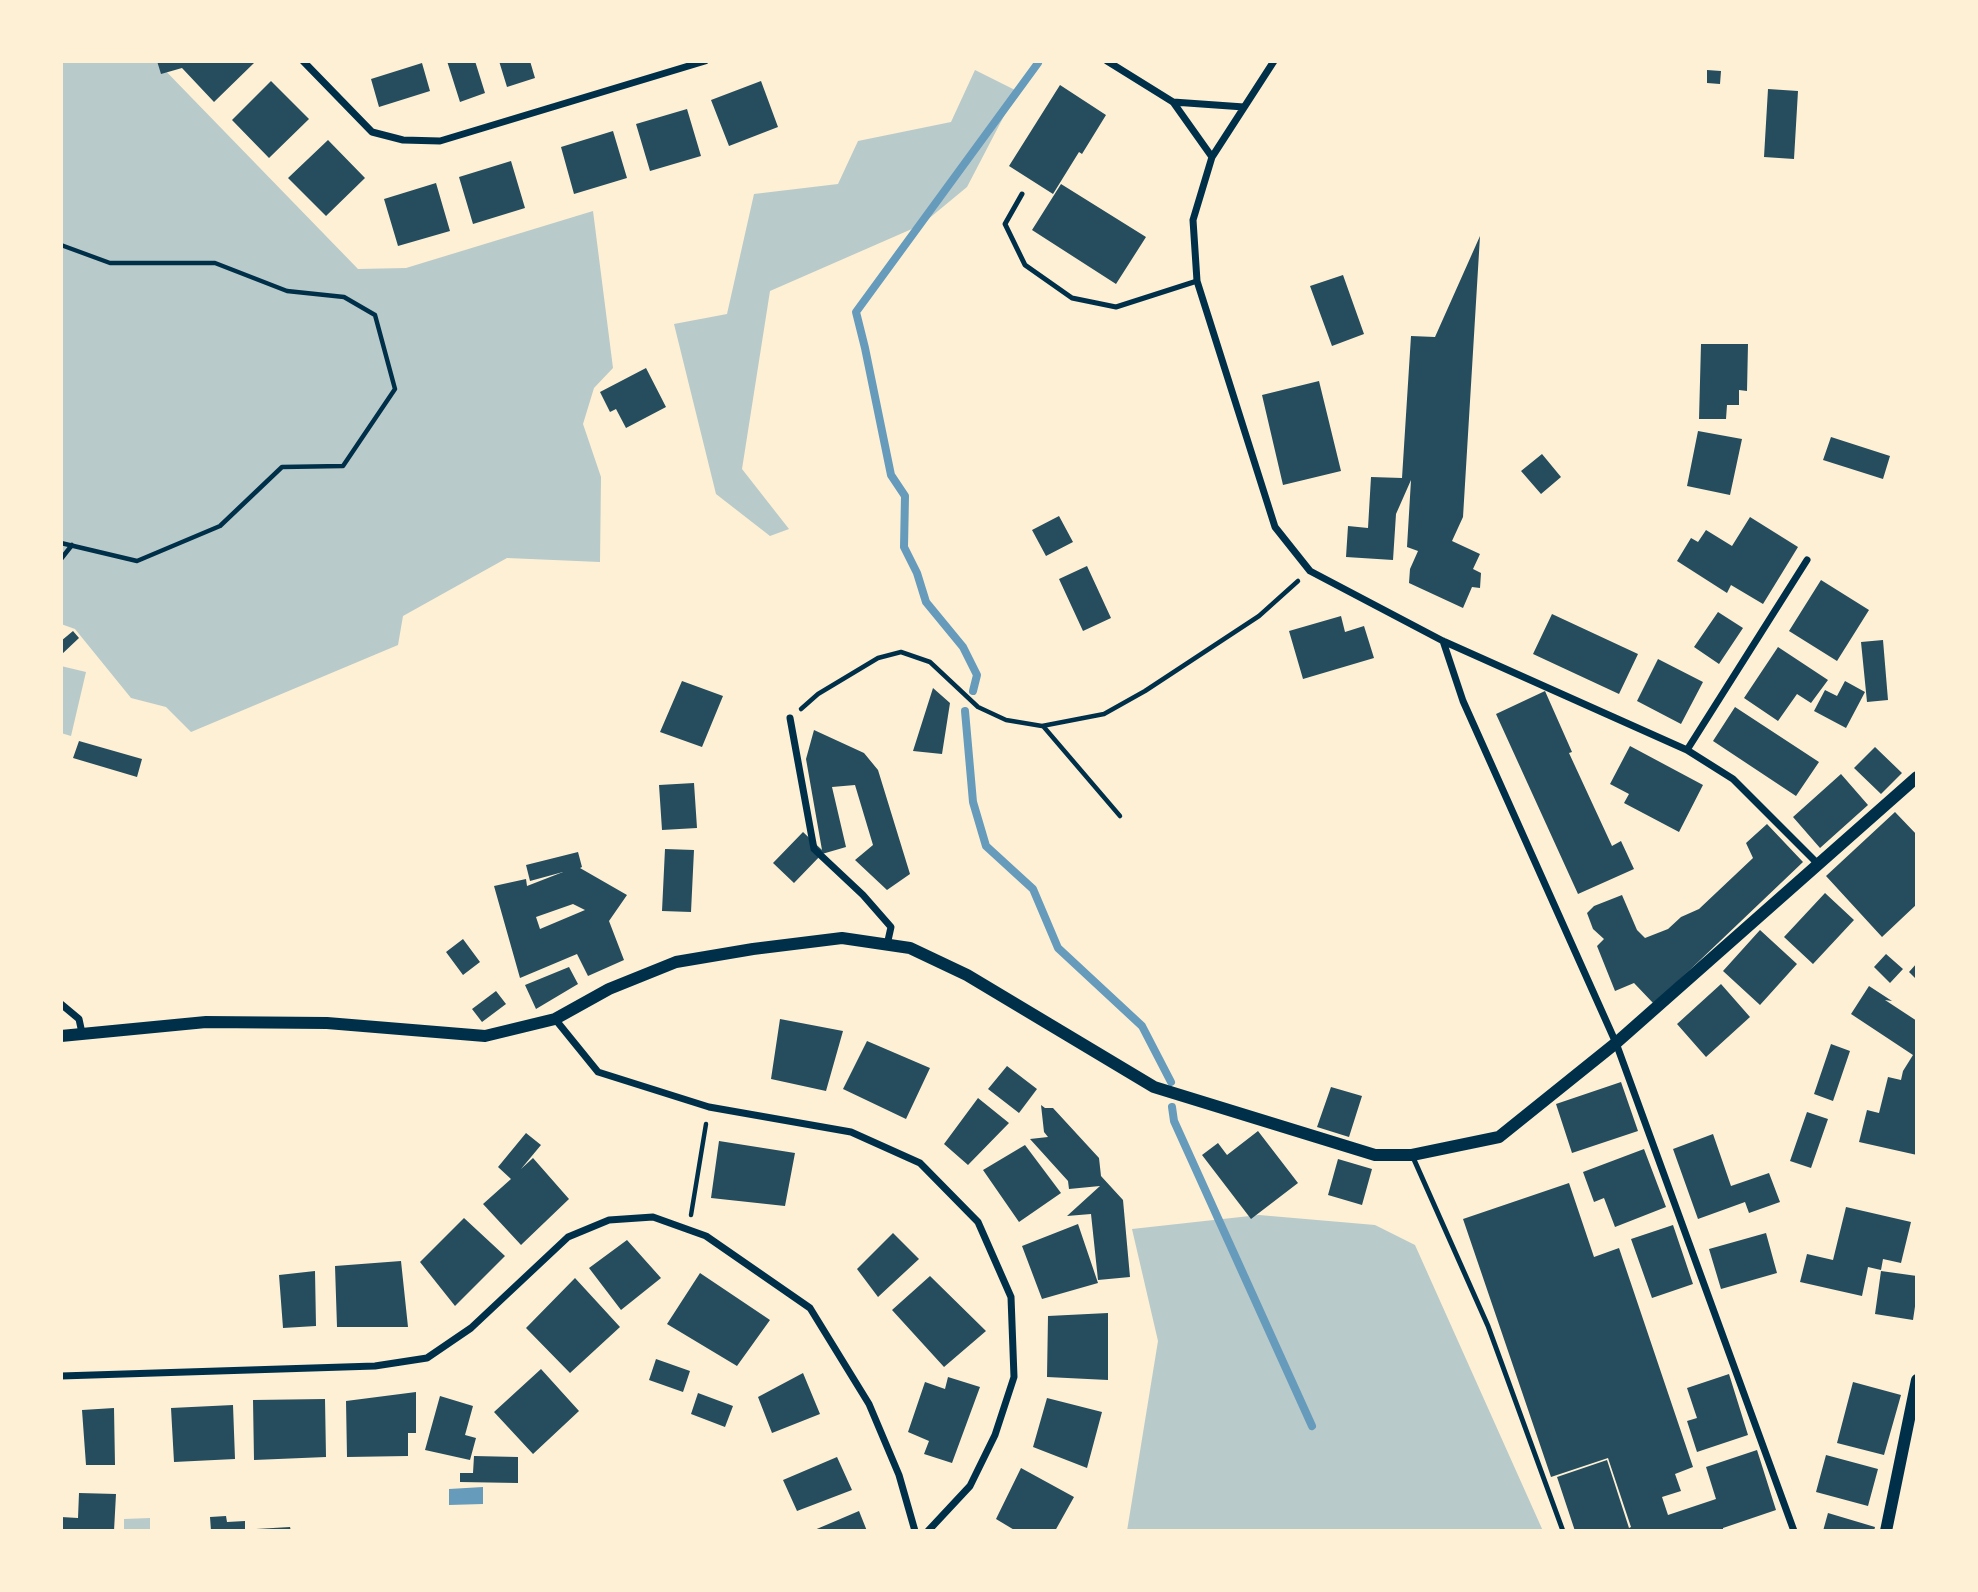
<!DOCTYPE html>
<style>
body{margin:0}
#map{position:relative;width:1978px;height:1592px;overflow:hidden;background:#fdf0d5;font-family:"DejaVu Sans",sans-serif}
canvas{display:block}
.frame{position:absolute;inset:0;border:63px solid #fdf0d5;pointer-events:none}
</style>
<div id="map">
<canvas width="1978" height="1592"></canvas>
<div class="frame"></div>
</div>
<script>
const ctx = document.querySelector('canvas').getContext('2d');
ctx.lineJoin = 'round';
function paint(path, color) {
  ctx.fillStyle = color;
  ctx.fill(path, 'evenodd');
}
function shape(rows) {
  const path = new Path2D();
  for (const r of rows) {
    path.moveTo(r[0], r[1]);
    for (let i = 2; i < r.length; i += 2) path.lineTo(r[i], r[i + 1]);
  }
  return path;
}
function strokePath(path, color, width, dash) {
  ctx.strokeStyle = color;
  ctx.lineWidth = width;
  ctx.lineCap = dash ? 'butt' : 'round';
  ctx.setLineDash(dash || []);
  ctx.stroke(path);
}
paint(shape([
 [61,61,156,61,358,269,406,268,593,211,613,368,594,388,583,424,601,477,600,562,507,558,403,616,398,645,191,732,166,707,131,698,75,629,61,624],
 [975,70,1017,91,967,187,921,225,770,291,742,469,789,529,770,536,716,494,674,324,727,314,754,194,838,184,858,141,951,122],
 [61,666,86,672,71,736,61,733],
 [1259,1215,1375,1225,1415,1245,1543,1531,1127,1531,1158,1341,1132,1229],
 [150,1518,150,1531,124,1531,124,1519]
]), '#b9caca');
paint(shape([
 [483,1487,483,1504,449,1505,449,1489]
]), '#669bbc');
strokePath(shape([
 [973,691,977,675,963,647,926,602,917,573,904,547,905,496,891,475,865,348,856,312,1038,63],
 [965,711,973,802,986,846,1033,889,1058,948,1142,1026,1171,1082],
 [1172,1107,1174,1121,1312,1426]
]), '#669bbc', 8);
paint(shape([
 [157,61,253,61,254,63,214,102,182,68,161,74],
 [447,61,475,61,485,93,460,102],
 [499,61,530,61,535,78,507,87],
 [422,63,430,91,379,107,371,79],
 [1707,70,1721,71,1720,84,1707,83],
 [271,81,309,119,269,158,232,120],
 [761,81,778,127,729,146,711,100],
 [1060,85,1106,115,1082,154,1079,152,1053,194,1009,166],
 [1768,89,1798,91,1794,159,1764,157],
 [687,109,701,156,650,171,636,124],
 [613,131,627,178,574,194,561,147],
 [328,140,365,178,326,216,288,178],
 [511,161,525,208,473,224,459,177],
 [436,183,450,231,398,246,384,199],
 [1061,184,1146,237,1116,284,1032,230],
 [1480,236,1463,517,1452,541,1480,554,1473,569,1481,573,1480,588,1472,587,1463,608,1409,583,1410,569,1418,551,1407,547,1411,480,1396,514,1393,560,1346,557,1348,526,1368,528,1371,477,1402,478,1411,336,1435,337],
 [1343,275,1364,334,1332,346,1310,286],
 [1701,344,1748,344,1747,391,1739,390,1739,405,1727,405,1726,419,1699,419],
 [646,368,666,407,626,428,616,409,610,412,600,392],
 [1319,381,1341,471,1283,485,1262,395],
 [1698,431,1742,439,1730,495,1687,486],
 [1831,437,1890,456,1883,479,1823,460],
 [1542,454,1561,477,1541,494,1521,471],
 [1059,516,1073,542,1046,556,1032,530],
 [1750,517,1798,547,1763,604,1731,585,1727,593,1677,561,1691,538,1698,542,1706,530,1732,546],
 [1087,566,1111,618,1083,631,1059,579],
 [1821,580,1869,610,1837,661,1789,631],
 [1718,612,1743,628,1719,664,1694,647],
 [1552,614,1638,654,1619,694,1533,654],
 [1341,616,1345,632,1364,626,1374,658,1303,679,1289,631],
 [73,631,79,638,61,655,61,641],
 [1883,640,1888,700,1867,702,1861,642],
 [1778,647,1828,680,1811,703,1797,694,1778,721,1744,698],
 [1658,659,1703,682,1681,724,1637,701],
 [682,681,723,696,702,747,660,732],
 [1845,681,1865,692,1846,728,1814,711,1825,690,1837,696],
 [933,688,950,703,942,754,913,751],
 [1545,691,1572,752,1569,753,1612,846,1621,841,1634,869,1578,894,1496,714],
 [1735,707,1819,762,1796,796,1713,741],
 [814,730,864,753,878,770,910,874,887,890,855,860,873,845,855,785,832,787,846,847,822,854,794,883,773,863,803,832,822,850,806,759],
 [79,741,142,759,137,777,73,758],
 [1630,746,1703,785,1679,832,1624,803,1629,794,1610,784],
 [1875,747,1902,773,1881,794,1854,768],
 [1841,774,1868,805,1820,848,1793,817],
 [694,783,697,828,662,830,659,785],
 [1895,812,1917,835,1917,904,1882,937,1826,876],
 [1767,824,1803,862,1654,1004,1634,983,1615,991,1597,946,1604,939,1593,929,1587,913,1594,906,1622,895,1637,930,1645,938,1668,929,1681,917,1699,909,1753,858,1746,843],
 [665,849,694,850,691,912,662,911],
 [578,852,582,867,580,868,627,895,609,921,624,960,588,976,577,954,520,978,494,886,526,879,527,886,563,872,530,881,526,865],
 [573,904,585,910,540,929,536,917],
 [1825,893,1854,920,1813,964,1784,937],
 [1760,930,1797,964,1760,1005,1723,971],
 [463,939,480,962,463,975,446,952],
 [1886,954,1903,969,1890,983,1874,967],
 [1917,963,1917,980,1909,972],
 [569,967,578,984,536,1009,525,985],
 [1721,984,1750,1017,1706,1057,1677,1024],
 [1869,986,1892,1001,1885,1000,1917,1021,1917,1155,1859,1142,1867,1110,1879,1113,1888,1077,1901,1080,1903,1071,1913,1055,1851,1014],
 [496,991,506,1004,482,1022,472,1009],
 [780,1019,843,1031,826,1091,771,1079],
 [867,1041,930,1068,906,1119,843,1089],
 [1831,1044,1850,1051,1833,1101,1814,1094],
 [1007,1066,1037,1089,1019,1113,988,1089],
 [1621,1082,1638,1131,1572,1153,1556,1104],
 [1331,1087,1362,1096,1349,1137,1317,1127],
 [978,1098,1009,1123,968,1165,944,1144],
 [1041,1105,1045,1108,1053,1108,1099,1158,1101,1176,1123,1200,1130,1277,1098,1280,1091,1214,1067,1216,1100,1186,1069,1189,1068,1181,1030,1139,1048,1137,1044,1132],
 [1807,1112,1828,1119,1811,1168,1790,1161],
 [1258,1131,1298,1183,1251,1219,1202,1155,1218,1143,1227,1155],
 [526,1133,541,1145,521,1169,533,1158,569,1199,521,1245,483,1204,511,1179,498,1167],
 [1713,1134,1731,1186,1769,1173,1780,1202,1749,1213,1745,1202,1698,1219,1673,1149],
 [719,1141,795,1153,785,1206,711,1198],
 [1025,1145,1061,1193,1019,1222,983,1170],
 [1644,1149,1666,1207,1615,1227,1604,1198,1594,1202,1583,1172],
 [1338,1159,1372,1169,1362,1205,1328,1195],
 [1569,1183,1594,1257,1619,1248,1693,1467,1675,1474,1681,1491,1662,1497,1668,1515,1716,1499,1706,1467,1757,1450,1776,1510,1723,1528,1723,1531,1575,1531,1557,1477,1607,1460,1629,1528,1631,1527,1608,1458,1551,1477,1463,1219],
 [1846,1207,1911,1222,1901,1263,1883,1259,1881,1270,1868,1267,1862,1296,1800,1282,1807,1254,1833,1260],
 [464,1218,505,1256,455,1306,420,1262],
 [1078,1224,1098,1283,1042,1299,1022,1246],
 [1673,1225,1693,1284,1652,1298,1631,1239],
 [893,1233,919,1259,878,1297,857,1269],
 [1766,1233,1777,1273,1721,1289,1709,1249],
 [627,1240,661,1278,621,1310,589,1268],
 [401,1261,408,1327,337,1327,335,1266],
 [315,1271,316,1326,283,1328,279,1275],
 [1881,1271,1917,1276,1917,1293,1913,1320,1875,1314],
 [700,1273,770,1320,737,1366,667,1324],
 [930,1276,986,1331,944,1367,892,1310],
 [575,1278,620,1327,570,1373,526,1328],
 [1108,1313,1108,1380,1047,1377,1048,1316],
 [656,1359,690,1371,683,1392,649,1380],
 [541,1369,579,1411,533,1454,494,1412],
 [803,1373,820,1414,772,1433,758,1397],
 [1729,1374,1748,1435,1697,1452,1687,1421,1697,1418,1687,1388],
 [948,1377,980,1387,952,1463,924,1454,929,1441,908,1432,925,1382,945,1389],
 [1853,1382,1901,1395,1884,1455,1837,1443],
 [416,1392,416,1433,408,1433,408,1456,347,1457,346,1401],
 [698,1393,733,1406,725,1427,691,1414],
 [440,1396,473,1406,465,1435,476,1438,470,1460,425,1450],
 [1047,1398,1102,1412,1087,1468,1033,1447],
 [325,1399,326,1457,254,1460,253,1400],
 [233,1405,235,1459,174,1462,171,1408],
 [114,1408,115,1465,86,1465,82,1410],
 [1826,1455,1878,1469,1868,1506,1816,1492],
 [474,1456,518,1457,518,1483,460,1482,460,1473,473,1473],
 [837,1457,852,1490,797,1511,783,1480],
 [1021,1468,1074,1497,1055,1531,1016,1531,996,1519],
 [79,1493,116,1494,114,1531,61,1531,61,1517,78,1518],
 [859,1511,867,1531,812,1531],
 [1828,1513,1875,1527,1874,1531,1823,1531],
 [226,1516,227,1522,245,1521,245,1531,211,1531,210,1517],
 [290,1527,291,1531,256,1531,256,1529]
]), '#264d5e');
strokePath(shape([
 [61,245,110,263,215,263,287,291,344,297,375,315,395,389,343,466,282,467,220,526,137,561,61,543],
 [61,559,72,545],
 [801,709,818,694,878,658,901,652,930,662,978,707,1006,720,1042,726,1104,714,1145,691,1259,616,1298,581],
 [1043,726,1120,816],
 [691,1215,706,1124]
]), '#003049', 4.5);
strokePath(shape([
 [1022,194,1005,224,1025,265,1072,298,1116,307,1197,281],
 [1412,1155,1488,1326,1563,1531]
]), '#003049', 5);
strokePath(shape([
 [303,61,372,132,403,140,440,141,705,61],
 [1107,61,1173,102,1212,157],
 [1274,61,1212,157,1193,220,1197,281,1275,527,1310,571,1443,641,1687,750,1733,779,1819,865],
 [1173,102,1244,107],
 [1443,641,1463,701,1616,1043,1794,1531],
 [790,718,814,849,863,895,891,927,887,945],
 [1687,750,1807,560],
 [61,1004,79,1019,82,1033],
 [555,1019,598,1072,709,1107,851,1132,920,1163,978,1222,1011,1297,1014,1377,995,1435,970,1486,928,1531],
 [61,1376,375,1366,427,1358,471,1328,568,1237,609,1220,653,1217,706,1236,810,1308,869,1404,899,1475,915,1531]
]), '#003049', 7);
strokePath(shape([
 [61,1036,206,1022,327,1023,485,1036,555,1019,609,989,676,962,753,949,842,938,910,948,967,975,1154,1087,1375,1155,1412,1155,1499,1137,1616,1043,1917,777],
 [1886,1531,1917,1380]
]), '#003049', 12);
</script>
